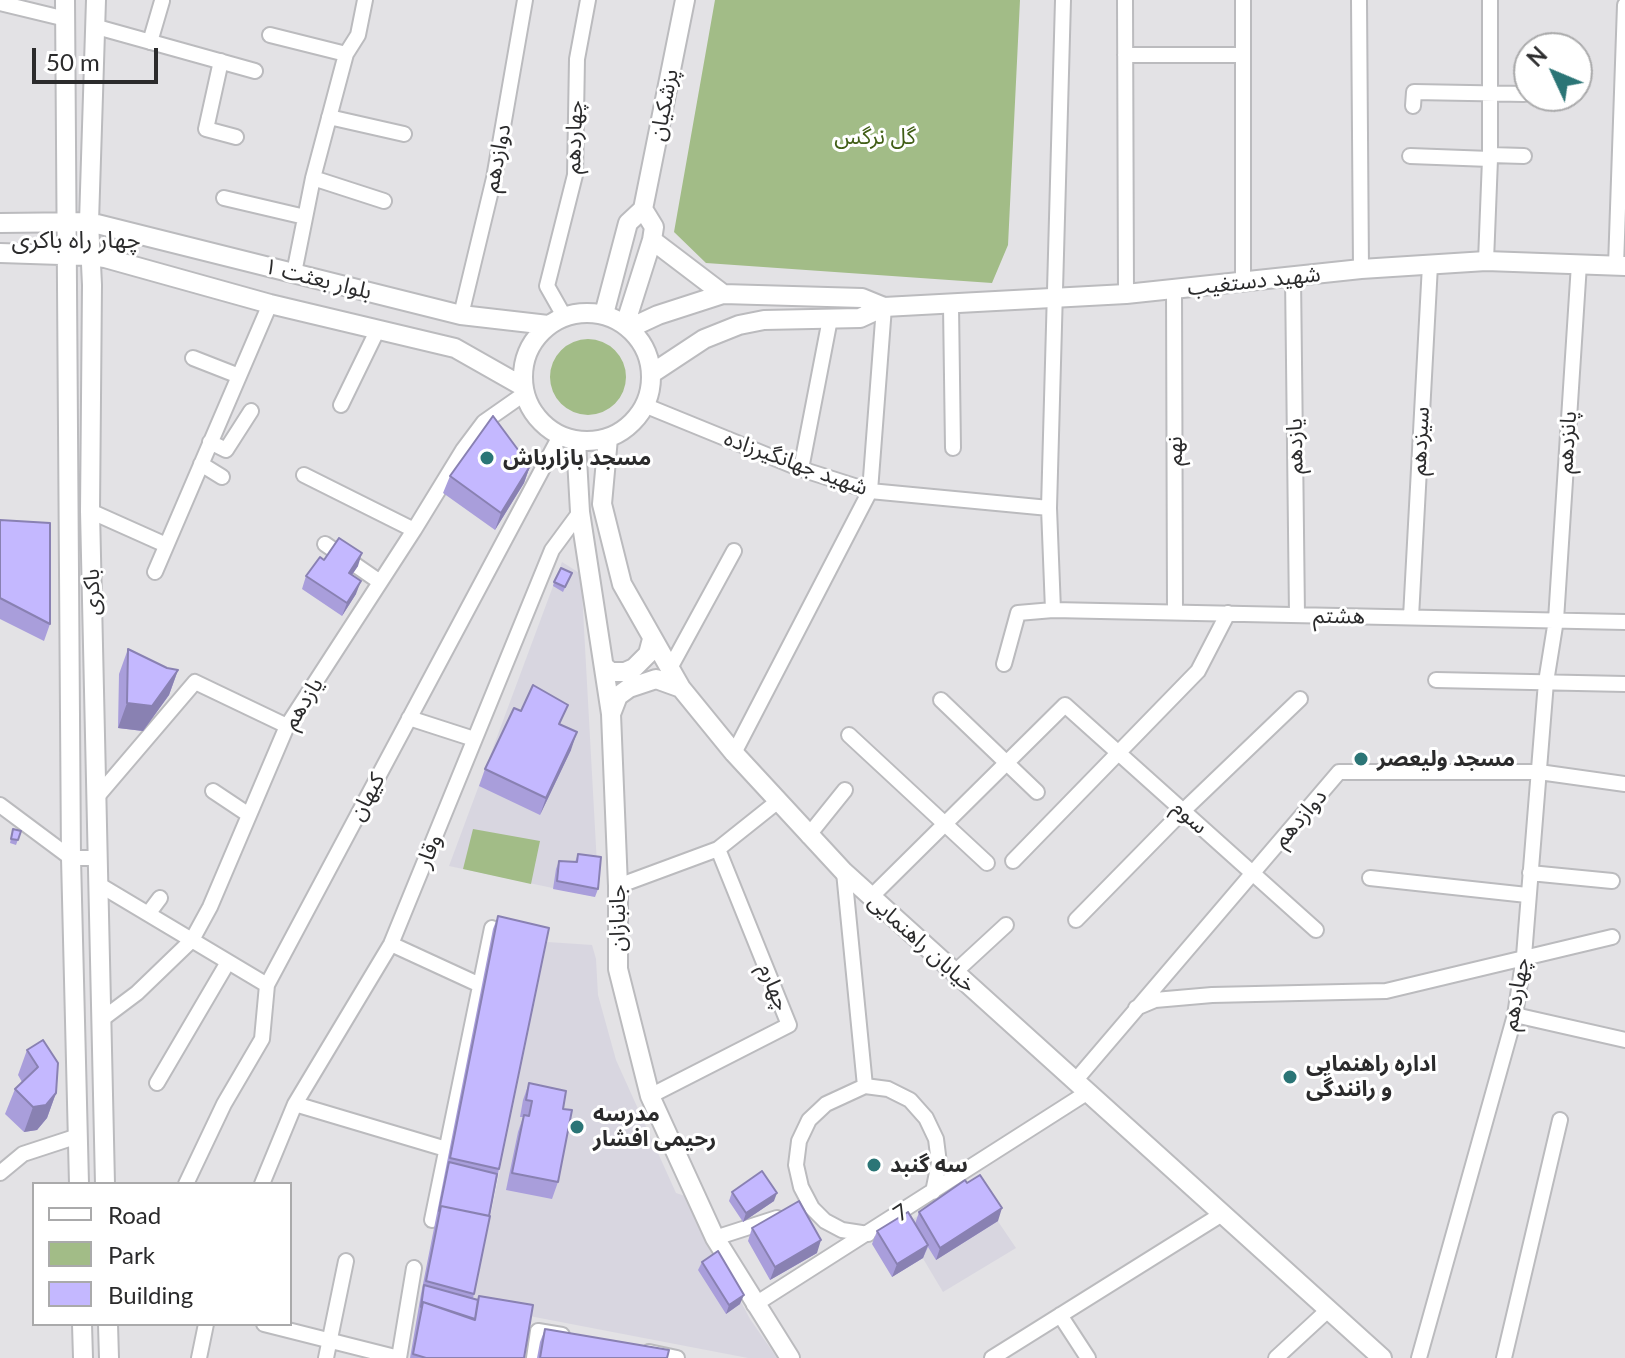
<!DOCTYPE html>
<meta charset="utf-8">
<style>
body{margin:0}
#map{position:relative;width:1625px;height:1358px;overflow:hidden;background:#e3e2e5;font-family:Lato,sans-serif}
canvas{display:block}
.legend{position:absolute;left:32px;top:1182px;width:260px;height:144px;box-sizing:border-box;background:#fff;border:2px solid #aaaaab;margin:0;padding:10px 14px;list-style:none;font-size:24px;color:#2b2b2c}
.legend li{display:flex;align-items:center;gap:16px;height:40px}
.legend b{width:40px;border:2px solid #aaaaab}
.north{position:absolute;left:1513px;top:32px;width:80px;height:80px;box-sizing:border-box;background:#fff;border:2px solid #aaaaab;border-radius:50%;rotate:314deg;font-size:22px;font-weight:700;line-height:32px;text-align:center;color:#2b2b2c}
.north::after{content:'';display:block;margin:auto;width:28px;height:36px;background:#2b7576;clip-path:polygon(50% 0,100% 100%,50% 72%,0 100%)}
.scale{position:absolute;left:32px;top:48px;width:126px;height:36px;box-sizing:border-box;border:4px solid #2b2b2c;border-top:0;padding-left:10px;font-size:24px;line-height:28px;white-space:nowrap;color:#2b2b2c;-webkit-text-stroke:6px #fff;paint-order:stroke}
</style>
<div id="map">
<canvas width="1625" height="1358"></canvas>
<ul class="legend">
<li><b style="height:10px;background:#fff"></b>Road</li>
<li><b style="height:22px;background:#a2bc87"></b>Park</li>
<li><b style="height:22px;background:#c4b8ff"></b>Building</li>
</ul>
<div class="north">N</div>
<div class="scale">50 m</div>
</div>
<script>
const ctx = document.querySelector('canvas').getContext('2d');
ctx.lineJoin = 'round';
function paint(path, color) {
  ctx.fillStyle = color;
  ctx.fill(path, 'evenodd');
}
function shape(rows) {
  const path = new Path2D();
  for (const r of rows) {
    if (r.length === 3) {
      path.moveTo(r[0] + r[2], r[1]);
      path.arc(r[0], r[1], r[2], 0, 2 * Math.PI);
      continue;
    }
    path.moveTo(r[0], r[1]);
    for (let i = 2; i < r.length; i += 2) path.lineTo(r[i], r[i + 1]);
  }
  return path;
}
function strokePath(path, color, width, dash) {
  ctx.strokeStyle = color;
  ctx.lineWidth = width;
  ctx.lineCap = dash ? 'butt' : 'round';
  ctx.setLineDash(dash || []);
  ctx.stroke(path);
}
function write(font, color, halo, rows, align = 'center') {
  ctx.font = font + ' Lato,"Noto Sans Arabic",sans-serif';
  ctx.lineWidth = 6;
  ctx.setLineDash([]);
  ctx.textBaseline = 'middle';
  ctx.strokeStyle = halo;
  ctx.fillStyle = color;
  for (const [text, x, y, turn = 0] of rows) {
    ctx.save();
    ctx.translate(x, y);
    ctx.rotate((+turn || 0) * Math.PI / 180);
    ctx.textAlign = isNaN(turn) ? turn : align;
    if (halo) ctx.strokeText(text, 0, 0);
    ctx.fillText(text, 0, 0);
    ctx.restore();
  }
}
paint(shape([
 [562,562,581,574,597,865,595,897,449,866],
 [547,942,592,945,596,959,598,995,616,1060,676,1193,685,1196,750,1319,777,1358,748,1358,472,1305],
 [972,1183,1016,1248,943,1292,903,1225]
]), '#d8d6e0');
paint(shape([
 [715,0,1020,0,1008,245,992,283,706,263,674,232],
 [588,377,38],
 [473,829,540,841,531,884,463,869]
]), '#a2bc87');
const street = shape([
 [1125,0,1126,294],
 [1243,0,1243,281],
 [1359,0,1361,269],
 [0,3,66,19],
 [97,27,255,71],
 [270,35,346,54],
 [150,42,162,1],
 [1125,55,1243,55],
 [221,61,206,129,236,137],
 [1413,106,1414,92,1524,94],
 [329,117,404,134],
 [1490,155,1524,156],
 [1410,156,1490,159],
 [313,178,384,201],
 [224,198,305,217],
 [1486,261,1490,159,1490,0],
 [1616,266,1625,5],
 [294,273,313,178,346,54,358,35,365,0],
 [1293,277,1297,615],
 [1174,289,1175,612],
 [951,306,953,448],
 [461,315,494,178,525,0],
 [564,316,547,286,575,175,577,59,588,0],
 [193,358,239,376],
 [341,405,378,329],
 [644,405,801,469,870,491,1049,508],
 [210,442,226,450,251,411],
 [201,464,222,477],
 [801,469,830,319],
 [304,475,414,530],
 [90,511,166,545],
 [325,544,380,582],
 [155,572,270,304],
 [1053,610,1049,508,1063,0],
 [1411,617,1430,265],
 [1004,664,1018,613,1053,610,1625,622],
 [669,670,734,551],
 [1436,680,1625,684],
 [941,700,1037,792],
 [409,718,474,739],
 [849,735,987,863],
 [734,753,870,491,884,307],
 [213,791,249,815],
 [96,798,195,682,287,726],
 [0,805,71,858,98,858],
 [808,836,845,790],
 [1013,861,1198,671,1228,613],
 [844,872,865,1086],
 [1530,873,1612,881],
 [1370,878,1527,895],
 [98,884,267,985],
 [618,886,718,849,777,802],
 [871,897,1065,705,1316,930],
 [148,914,160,898],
 [1076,920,1183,811,1300,699],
 [391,944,480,985],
 [955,972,1006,925],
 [1136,1008,1155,1000,1212,995,1386,991,1612,937],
 [1515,1015,1625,1040],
 [101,1020,137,993,192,940,210,907,287,726,414,530,463,450,484,422,524,394],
 [1075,1081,1339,772,1539,772,1625,784],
 [157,1083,228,962],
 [650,1096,789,1025,718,849],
 [295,1104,446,1149],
 [0,1173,23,1154,78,1136],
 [186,1184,224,1104,262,1039,267,985,560,436],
 [262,1184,295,1104,391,944,552,550,580,512],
 [432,1220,492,928],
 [868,1234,842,1230,825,1221,812,1208,801,1187,796,1165,799,1141,809,1120,826,1104,865,1086,888,1089,910,1100,926,1118,936,1139,939,1163,933,1192],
 [715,1238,777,1218],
 [754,1305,1088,1092],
 [1060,1315,1088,1358],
 [264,1324,399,1358],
 [649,1352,677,1358],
 [199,1358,206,1324],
 [326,1358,346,1261],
 [399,1358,414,1268],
 [534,1358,538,1331,562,1335],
 [992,1358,1222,1214],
 [1276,1358,1328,1310],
 [1419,1358,1515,1015,1524,956,1546,682,1556,620,1579,264],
 [1504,1358,1560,1120]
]);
const secondary = shape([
 [65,0,71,858,79,1184],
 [96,0,89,222,92,285,90,511,105,1184],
 [0,223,89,222,461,315,548,325],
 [652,240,723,294],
 [0,253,91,256,105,258,270,304,455,348,522,386],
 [587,377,64],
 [604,314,628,223,643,209,685,0],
 [625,325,652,240,654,227,643,209],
 [630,328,658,315,723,294,862,298,884,307],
 [651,374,704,339,739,325,764,320,860,318,884,307,1126,294,1361,269,1486,261,1625,266],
 [608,438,602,504,622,584,681,688,734,753,844,872,1382,1358],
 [576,441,580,512,611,714,618,886,618,969,650,1096,715,1238,790,1358],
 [604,666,611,672,625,672,634,668,648,654,652,639],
 [611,714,618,696,629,688,656,679,681,688],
 [82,1324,83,1358],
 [108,1324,109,1358]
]);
strokePath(street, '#bbbbbe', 18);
strokePath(secondary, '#bbbbbe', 22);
strokePath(street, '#fff', 14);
strokePath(secondary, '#fff', 18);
paint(shape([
 [530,466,524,483,495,530,443,493,450,476],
 [0,520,50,624,44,641,0,619],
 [324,560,358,566,352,575,356,594,342,616,302,589,306,576],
 [572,573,563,592,553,586,554,582],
 [128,649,167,668,178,670,169,695,143,731,118,728,119,674],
 [561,725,571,750,540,815,479,786,485,769],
 [13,829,21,831,16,845,10,843],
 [578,854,598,889,595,897,553,889,556,869,559,861,575,862],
 [498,916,499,1169,473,1299,478,1300,479,1296,524,1358,410,1358,421,1294,493,929],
 [27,1050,56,1093,47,1118,37,1130,24,1132,5,1114,15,1089,22,1082,18,1075],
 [529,1083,563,1109,558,1182,552,1199,506,1190,518,1132,523,1117,520,1117,523,1100],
 [967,1183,998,1221,936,1260,928,1247,923,1258,892,1277,872,1244,877,1231,915,1224,919,1212],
 [732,1192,774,1201,743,1222,729,1201],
 [752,1228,817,1253,770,1280,748,1241],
 [702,1262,740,1304,726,1314,698,1270],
 [545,1329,667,1358,537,1358,540,1342]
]), '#a99edb');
paint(shape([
 [530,466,524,483,495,530,501,513],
 [362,553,358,566,344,586,349,573],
 [361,581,356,594,342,616,347,603],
 [178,670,169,695,143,731,118,728,127,703],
 [577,732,571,750,540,815,546,798],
 [56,1093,47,1118,37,1130,24,1132,33,1107],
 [777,1193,774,1201,743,1222,746,1213],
 [1002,1208,998,1221,936,1260,940,1248],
 [821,1240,817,1253,770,1280,775,1267],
 [928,1245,923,1258,892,1277,897,1264],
 [744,1295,740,1304,726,1314,729,1305]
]), '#8981b2');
const building = shape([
 [493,416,530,466,501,513,450,476,493,416],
 [0,520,50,523,50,624,0,598,0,520],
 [339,538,362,553,349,573,361,581,347,603,306,576,320,557,324,560,339,538],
 [561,568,572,573,565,587,554,582,561,568],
 [128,649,167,668,178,670,152,706,127,703,128,649],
 [533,685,568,705,559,724,577,732,546,798,485,769,514,708,521,711,533,685],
 [13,829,21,831,18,840,11,839,13,829],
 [578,854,601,857,598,889,557,881,559,861,577,862,578,854],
 [498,916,549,928,499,1169,450,1158,498,916],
 [43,1040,58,1063,56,1093,46,1105,33,1107,15,1089,38,1067,27,1050,43,1040],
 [529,1083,566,1091,563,1109,572,1110,558,1182,512,1173,524,1115,529,1116,532,1101,526,1100,529,1083],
 [449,1162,497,1174,489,1216,441,1206,439,1211,449,1162],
 [762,1171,777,1193,746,1213,732,1192,762,1171],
 [980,1175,1002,1208,940,1248,919,1212,965,1180,967,1183,980,1175],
 [799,1201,821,1240,775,1267,752,1228,799,1201],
 [441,1206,490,1216,474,1294,426,1281,441,1206],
 [908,1212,928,1245,897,1264,877,1231,908,1212],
 [718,1251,744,1295,729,1305,702,1262,718,1251],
 [424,1285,478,1300,475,1319,423,1302,421,1307,424,1285],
 [479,1296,533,1305,524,1358,426,1358,413,1354,423,1302,475,1320,479,1296],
 [545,1329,669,1350,667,1358,540,1358,545,1329]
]);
paint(building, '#c4b8ff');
strokePath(building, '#8981b2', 2);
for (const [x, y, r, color] of [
 [487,458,8,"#2b7576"],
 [1361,759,8,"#2b7576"],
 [1290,1077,8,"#2b7576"],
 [577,1127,8,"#2b7576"],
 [874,1165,8,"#2b7576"]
]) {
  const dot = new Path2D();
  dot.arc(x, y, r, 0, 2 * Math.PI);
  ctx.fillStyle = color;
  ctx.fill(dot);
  strokePath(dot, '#fff', 3);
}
write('22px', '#2b2b2c', '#fff', [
 ["پزشکیان",664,105,-79],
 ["چهاردهم",574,137,-88],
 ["دوازدهم",497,158,-79],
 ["بلوار بعثت ۱",318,279,14],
 ["شهید دستغیب",1254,281,-6],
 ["سیزدهم",1420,441,-87],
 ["پانزدهم",1567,442,-86],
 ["یازدهم",1295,446,-91],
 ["نهم",1175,451,-90],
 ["شهید جهانگیرزاده",796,463,20],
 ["باکری",92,592,-91],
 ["هشتم",1339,616,1],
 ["یازدهم",303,703,-58],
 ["کیهان",367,797,-62],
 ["سوم",1190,817,42],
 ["دوازدهم",1300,818,-49],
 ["وقار",429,851,-68],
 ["جانبازان",618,918,-90],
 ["خیابان راهنمایی",922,943,42],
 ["چهارم",774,987,68],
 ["چهاردهم",1516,994,-80],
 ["7",901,1213,-33]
]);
write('22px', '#415e16', '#fff', [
 ["گل نرگس",875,137]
]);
write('bold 22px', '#2b2b2c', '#fff', [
 ["مسجد بازارباش",503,458],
 ["مسجد ولیعصر",1377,759],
 ["اداره راهنمایی",1306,1064],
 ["و رانندگی",1306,1089],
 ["مدرسه",593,1114],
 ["رحیمی افشار",593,1139],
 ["سه گنبد",890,1165]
], 'left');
write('24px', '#2b2b2c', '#fff', [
 ["چهار راه باکری",76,240]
]);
</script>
